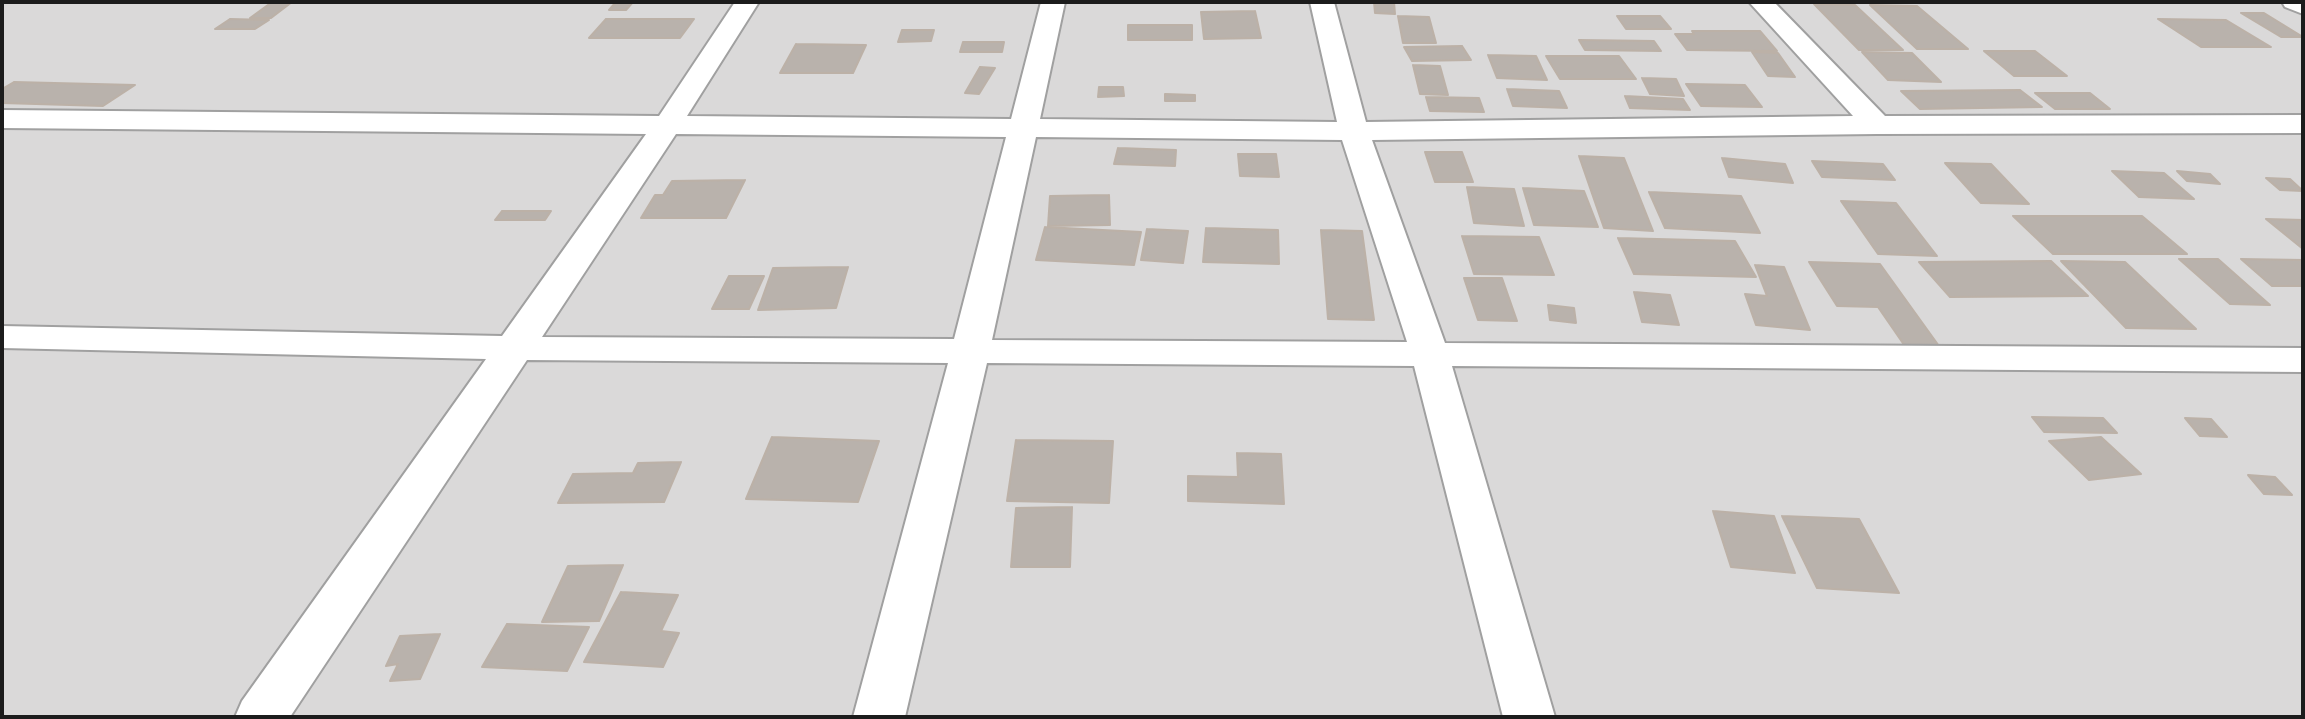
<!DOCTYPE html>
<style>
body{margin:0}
#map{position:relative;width:2305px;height:719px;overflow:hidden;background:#ece9e3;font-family:"Fira Sans",sans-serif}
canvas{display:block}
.frame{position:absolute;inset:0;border:4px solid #1c1c1c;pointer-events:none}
</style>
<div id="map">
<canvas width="2305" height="719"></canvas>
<div class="frame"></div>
</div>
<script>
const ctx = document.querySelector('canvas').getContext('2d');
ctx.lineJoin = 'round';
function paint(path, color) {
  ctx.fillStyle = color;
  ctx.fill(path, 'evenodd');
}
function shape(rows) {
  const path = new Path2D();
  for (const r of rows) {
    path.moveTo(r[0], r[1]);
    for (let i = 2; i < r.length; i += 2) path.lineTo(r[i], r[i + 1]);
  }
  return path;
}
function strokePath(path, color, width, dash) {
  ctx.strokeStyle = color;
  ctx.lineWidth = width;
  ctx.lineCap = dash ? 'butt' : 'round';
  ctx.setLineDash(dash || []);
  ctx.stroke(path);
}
paint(shape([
 [2,2,2303,2,2303,717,2,717]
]), '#dad9d9');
const building = shape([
 [272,2,292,2,271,18,250,18,272,2],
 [616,2,633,2,626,10,609,10,616,2],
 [1374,2,1394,2,1395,14,1375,13,1374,2],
 [1814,4,1855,5,1903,50,1859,50,1814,4],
 [1870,5,1917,6,1968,49,1917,49,1870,5],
 [1255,11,1261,38,1204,39,1201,12,1255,11],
 [2241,13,2264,13,2303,37,2281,37,2241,13],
 [1398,16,1429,17,1436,43,1403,43,1398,16],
 [1617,16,1660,16,1671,29,1626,29,1617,16],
 [230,19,269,20,255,29,215,29,230,19],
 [606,19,694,19,680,38,589,38,606,19],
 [2158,19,2226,20,2271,47,2201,47,2158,19],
 [1128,25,1192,25,1192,40,1128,40,1128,25],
 [902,30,934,30,931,41,898,42,902,30],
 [1692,31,1760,31,1777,51,1687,50,1675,34,1694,34,1692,31],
 [1579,40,1654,41,1661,51,1585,50,1579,40],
 [963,42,1004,42,1002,52,960,52,963,42],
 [796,44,866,45,853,73,780,73,796,44],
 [1462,46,1471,60,1412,61,1404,47,1462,46],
 [1984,51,2035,51,2067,76,2014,76,1984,51],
 [1752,52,1778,53,1795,77,1768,76,1752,52],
 [1862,52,1912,53,1941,82,1888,80,1862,52],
 [1488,55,1536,56,1547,80,1497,78,1488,55],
 [1546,56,1619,56,1636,79,1560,79,1546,56],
 [1413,65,1440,66,1448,95,1420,94,1413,65],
 [980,67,995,68,979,94,965,93,980,67],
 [1642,78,1676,79,1684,96,1650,94,1642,78],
 [14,82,135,85,103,106,2,103,2,89,14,82],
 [1686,84,1745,85,1762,107,1701,106,1686,84],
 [1099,87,1123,87,1124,96,1098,97,1099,87],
 [1507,89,1559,91,1567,108,1513,106,1507,89],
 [2020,90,2042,107,1920,109,1901,91,2020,90],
 [2035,93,2090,93,2110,109,2055,109,2035,93],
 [1165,94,1195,95,1195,101,1165,101,1165,94],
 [1625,96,1683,99,1690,110,1630,108,1625,96],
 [1426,97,1479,98,1484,112,1430,111,1426,97],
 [1118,148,1176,150,1175,166,1114,164,1118,148],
 [1425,152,1462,152,1473,182,1435,182,1425,152],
 [1238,154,1276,154,1279,177,1240,176,1238,154],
 [1579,156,1624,158,1653,231,1604,228,1579,156],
 [1722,158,1785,164,1793,183,1729,177,1722,158],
 [1812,161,1883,164,1895,180,1822,177,1812,161],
 [1945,163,1991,164,2029,204,1981,203,1945,163],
 [2112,171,2164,173,2194,199,2139,197,2112,171],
 [2177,171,2210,174,2220,184,2187,181,2177,171],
 [2266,178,2290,179,2303,191,2280,190,2266,178],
 [745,180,726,218,641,218,655,195,663,195,672,181,745,180],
 [1467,187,1514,189,1524,226,1474,223,1467,187],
 [1523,188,1584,191,1598,227,1534,225,1523,188],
 [1649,192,1741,196,1760,233,1665,228,1649,192],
 [1109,195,1110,225,1048,226,1050,196,1109,195],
 [1841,201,1896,203,1937,256,1878,254,1841,201],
 [502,211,551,211,545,220,495,220,502,211],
 [2013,216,2142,216,2187,254,2053,254,2013,216],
 [2266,219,2303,220,2303,249,2266,219],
 [1045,227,1141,232,1134,265,1036,260,1045,227],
 [1206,228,1278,230,1279,264,1203,262,1206,228],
 [1147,229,1188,231,1183,263,1141,260,1147,229],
 [1321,230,1362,231,1374,320,1328,319,1321,230],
 [1462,236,1539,237,1554,275,1474,274,1462,236],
 [1618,238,1735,241,1756,277,1634,274,1618,238],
 [2179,259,2218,259,2270,305,2230,304,2179,259],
 [2241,259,2303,260,2303,286,2272,286,2241,259],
 [2051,261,2088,296,1950,297,1919,262,2051,261],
 [2061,261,2125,262,2196,329,2126,328,2061,261],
 [1809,262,1880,264,1944,353,1909,352,1878,307,1837,306,1809,262],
 [1755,265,1784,267,1810,330,1756,325,1745,294,1767,296,1755,265],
 [848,267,836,308,758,310,773,268,848,267],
 [729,276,764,276,749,309,712,309,729,276],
 [1464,278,1502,278,1517,321,1478,320,1464,278],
 [1634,292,1670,295,1679,325,1642,322,1634,292],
 [1548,305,1574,308,1576,323,1550,320,1548,305],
 [2032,417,2103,418,2117,433,2044,432,2032,417],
 [2185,418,2211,419,2227,437,2200,436,2185,418],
 [772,437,879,441,858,502,746,499,772,437],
 [2101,437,2141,474,2089,480,2049,441,2101,437],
 [1016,440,1113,441,1109,503,1007,501,1016,440],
 [1237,453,1281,454,1284,504,1188,501,1188,476,1238,477,1237,453],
 [681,462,664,502,558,503,573,474,633,473,638,463,681,462],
 [2248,475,2275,477,2292,495,2264,494,2248,475],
 [1072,507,1070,567,1011,567,1016,508,1072,507],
 [1713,511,1774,516,1795,573,1731,567,1713,511],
 [1782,516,1859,519,1899,593,1817,588,1782,516],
 [623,565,599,621,542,622,568,566,623,565],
 [621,592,678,595,661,631,679,633,663,667,584,662,621,592],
 [507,624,589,627,567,671,482,667,507,624],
 [440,634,420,679,390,681,398,664,386,666,400,636,440,634]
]);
paint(building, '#b9b2ac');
strokePath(building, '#bcb1a7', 2);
const minor = shape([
 [735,2,759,2,687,116,1011,119,1041,2,1065,2,1040,119,1337,122,1310,2,1334,2,1366,122,1853,116,1749,2,1774,2,1885,116,2303,115,2303,133,1877,134,1372,140,1445,343,2303,348,2303,372,1452,366,1555,717,1503,717,1414,366,987,363,905,717,853,717,948,363,527,360,290,717,235,717,242,701,486,359,2,348,2,326,502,336,646,134,2,128,2,110,659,116,735,2],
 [676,134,1006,137,954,339,542,337,676,134],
 [1036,137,1342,140,1407,342,992,340,1036,137],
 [2282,2,2303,2,2303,14,2285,7,2282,2]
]);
strokePath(minor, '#a0a0a0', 4);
paint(minor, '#fff');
</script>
